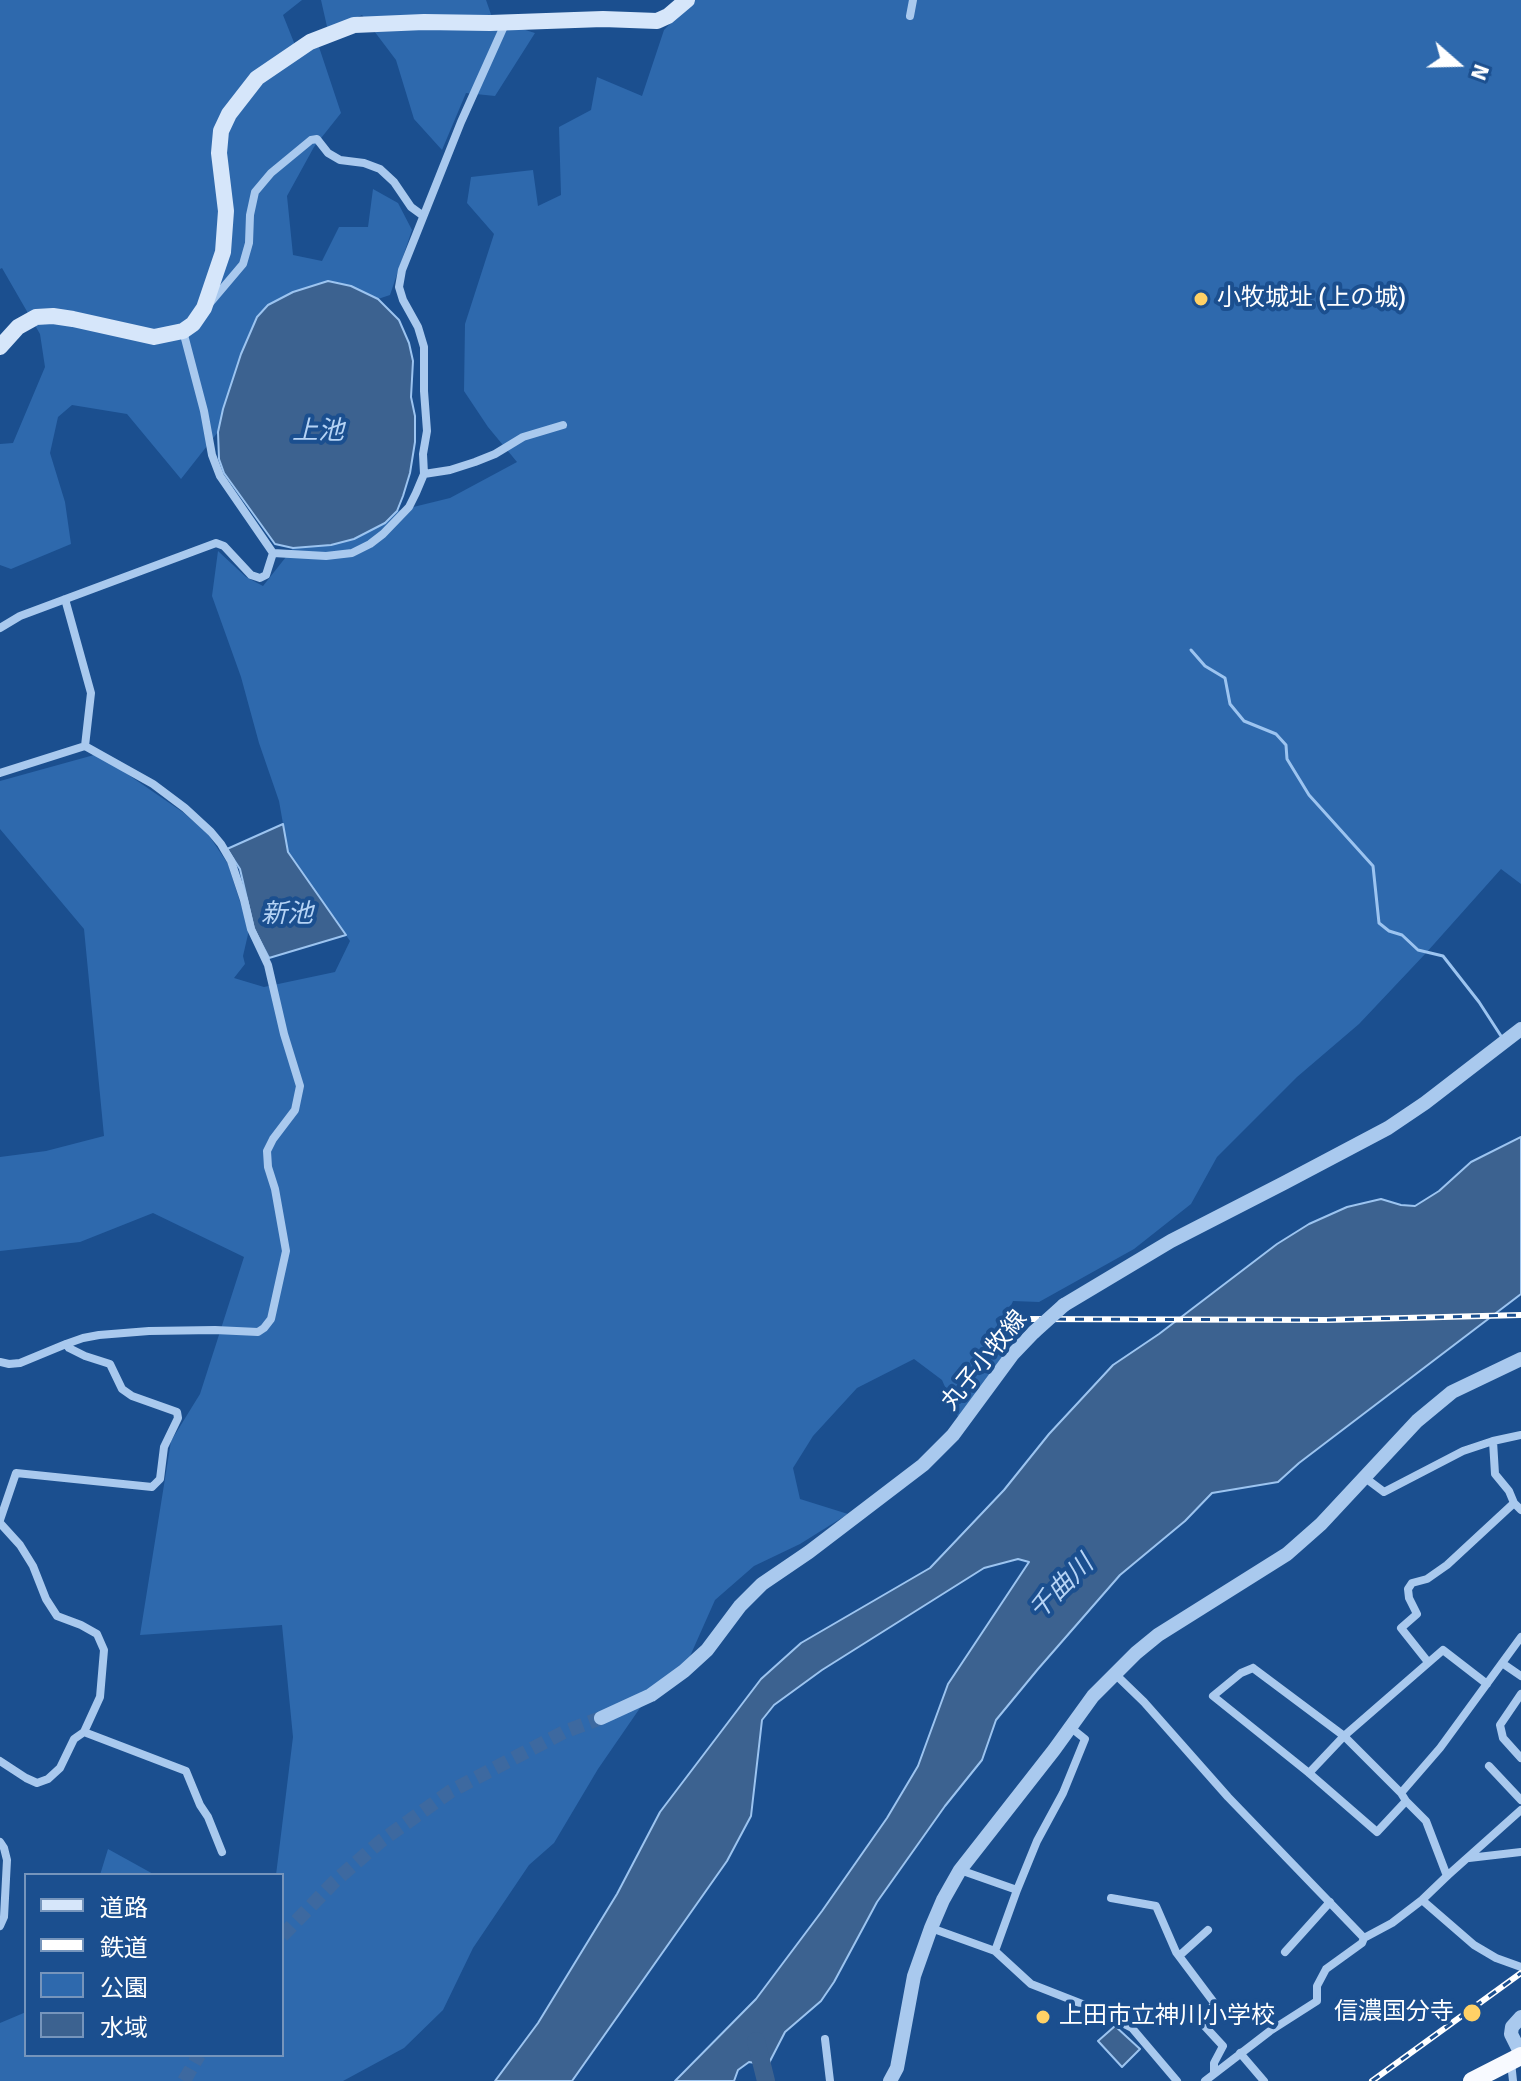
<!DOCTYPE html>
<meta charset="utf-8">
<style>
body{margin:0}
#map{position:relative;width:1521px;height:2081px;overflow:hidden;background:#1b4f8f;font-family:Signika,"Noto Sans JP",sans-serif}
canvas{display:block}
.legend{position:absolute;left:24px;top:1873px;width:260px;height:184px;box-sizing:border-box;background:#1b4f8f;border:2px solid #7695bc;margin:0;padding:10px 14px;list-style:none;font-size:24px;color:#fff}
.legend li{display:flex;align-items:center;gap:16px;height:40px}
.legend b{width:40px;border:2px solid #7695bc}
.north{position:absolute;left:1417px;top:24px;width:80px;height:80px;-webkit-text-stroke:6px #1b4f8f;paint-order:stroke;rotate:110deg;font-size:22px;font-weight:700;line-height:32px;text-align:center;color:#fff}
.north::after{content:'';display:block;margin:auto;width:28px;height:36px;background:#fff;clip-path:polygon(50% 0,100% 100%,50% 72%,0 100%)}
</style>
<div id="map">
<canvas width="1521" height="2081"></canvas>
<ul class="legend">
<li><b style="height:10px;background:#d6e6fa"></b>道路</li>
<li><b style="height:10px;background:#fff"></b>鉄道</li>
<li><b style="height:22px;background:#2e69ad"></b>公園</li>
<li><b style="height:22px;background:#3c6290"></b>水域</li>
</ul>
<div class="north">N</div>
</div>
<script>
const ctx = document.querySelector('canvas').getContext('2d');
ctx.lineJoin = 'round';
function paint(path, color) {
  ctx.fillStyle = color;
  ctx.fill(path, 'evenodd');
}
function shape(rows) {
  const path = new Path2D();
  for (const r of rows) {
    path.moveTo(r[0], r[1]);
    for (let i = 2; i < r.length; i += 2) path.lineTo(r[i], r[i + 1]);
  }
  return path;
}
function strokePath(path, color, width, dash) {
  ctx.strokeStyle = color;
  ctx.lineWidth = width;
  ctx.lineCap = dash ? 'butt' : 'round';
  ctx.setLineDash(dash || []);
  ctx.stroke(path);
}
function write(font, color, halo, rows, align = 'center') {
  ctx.font = font + ' Signika,"Noto Sans JP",sans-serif';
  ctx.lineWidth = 8;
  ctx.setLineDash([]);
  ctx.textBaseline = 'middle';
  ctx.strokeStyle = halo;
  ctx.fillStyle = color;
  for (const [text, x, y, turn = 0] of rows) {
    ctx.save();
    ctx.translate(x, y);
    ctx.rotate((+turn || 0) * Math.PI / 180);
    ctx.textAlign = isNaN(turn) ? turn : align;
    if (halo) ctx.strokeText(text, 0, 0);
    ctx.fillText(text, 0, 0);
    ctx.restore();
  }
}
paint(shape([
 [0,0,302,0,283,15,299,55,319,47,341,113,314,147,287,196,293,255,322,261,339,227,368,227,373,189,398,203,412,230,390,295,378,299,351,286,223,409,218,432,181,479,127,414,72,405,58,417,50,453,65,502,71,544,11,569,0,565,0,444,13,443,45,367,40,334,2,268,0,269],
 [321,0,486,0,493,20,535,33,495,96,466,93,442,150,414,119,396,60,362,15,328,31],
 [693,0,1521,0,1521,884,1501,869,1426,953,1359,1024,1297,1077,1217,1157,1191,1204,1134,1249,1039,1302,1013,1301,997,1337,1008,1350,959,1419,942,1380,914,1359,857,1388,813,1436,793,1468,800,1499,848,1514,800,1544,754,1566,715,1600,687,1663,640,1708,598,1769,554,1843,529,1865,473,1948,443,2010,404,2048,343,2081,0,2081,0,2023,26,2012,26,2055,282,2055,282,1875,276,1875,293,1737,282,1625,140,1635,171,1441,200,1394,244,1257,153,1213,80,1242,0,1251,0,1157,46,1151,104,1136,84,929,0,829,0,781,94,755,117,767,184,813,208,834,228,864,249,930,243,956,245,964,234,978,264,987,335,972,350,941,288,852,279,801,259,743,241,677,212,596,218,551,246,577,263,586,293,548,331,545,355,539,385,523,397,511,450,498,517,462,488,427,464,391,465,324,494,234,467,203,471,177,533,170,538,206,561,195,559,127,591,110,597,77,642,96,664,30],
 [108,1849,155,1875,100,1875]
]), '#2e69ad');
const water = shape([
 [328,281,351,286,378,299,399,320,409,343,413,361,411,397,415,416,415,442,410,473,403,496,397,511,385,523,354,539,331,545,293,548,275,544,224,473,219,459,218,432,223,409,241,354,257,317,268,305,293,292,328,281],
 [283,824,288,852,346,935,269,958,254,929,240,869,227,849,283,824],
 [1521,1137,1521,1294,1299,1463,1278,1482,1212,1493,1185,1521,1120,1575,1038,1669,996,1720,982,1760,945,1806,877,1902,834,1982,821,2001,785,2032,768,2065,749,2062,738,2070,734,2081,675,2081,756,1999,822,1911,887,1818,918,1766,948,1684,1029,1562,1018,1559,984,1568,822,1670,774,1705,762,1720,751,1816,727,1861,572,2081,495,2081,538,2023,617,1894,660,1812,761,1679,801,1643,930,1568,1004,1490,1049,1434,1113,1365,1159,1334,1277,1244,1309,1224,1347,1207,1381,1199,1401,1205,1415,1206,1439,1191,1471,1162,1521,1137],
 [1115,2026,1140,2049,1122,2067,1098,2041,1115,2026]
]);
paint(water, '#3c6290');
strokePath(water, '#9cc4f0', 2);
strokePath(shape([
 [1191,650,1205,666,1225,678,1230,704,1244,721,1276,734,1286,745,1287,759,1309,795,1373,866,1379,923,1389,931,1402,935,1418,950,1443,956,1479,1002,1501,1036]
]), '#9cc4f0', 3);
strokePath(shape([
 [756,2041,766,2081]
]), '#3c6290', 18);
strokePath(shape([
 [282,1936,335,1881,381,1841,451,1791,564,1732,601,1718],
 [184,2081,199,2055]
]), '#3d69a0', 14, [14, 7]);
strokePath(shape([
 [910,16,913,0],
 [210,303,243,264,249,243,250,215,255,192,271,173,311,140,317,139,328,153,340,160,364,163,380,169,394,182,411,207,422,215],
 [183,331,204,411,212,455,220,476,273,553],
 [424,474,450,470,475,462,495,454,523,437,563,425],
 [273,553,326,556,352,553,370,544,383,534,409,507,416,493,424,474,423,454,427,431,424,391,424,347,418,327,403,300,399,287,402,270,461,122,505,24],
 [65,599,91,693,85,746],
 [0,628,20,616,216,543,224,546,251,575,260,578,266,575,273,553],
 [0,773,85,746,153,784,185,808,211,832,221,844,231,861,244,900,251,929,268,965,284,1034,300,1086,295,1110,273,1139,267,1151,268,1167,275,1189,286,1251,271,1319,264,1328,258,1332,215,1330,149,1331,99,1335,83,1338,66,1344,20,1363,9,1364,0,1362],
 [1493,1441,1495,1474,1509,1491,1514,1503,1521,1510],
 [1364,1477,1384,1492,1463,1451,1493,1441,1521,1435],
 [0,1520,16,1473,152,1487,160,1479,164,1447,178,1418,177,1412,132,1396,122,1389,110,1364,85,1356,69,1348,66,1344],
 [0,1523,20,1545,33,1566,46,1599,57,1616,81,1625,97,1634,104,1650,100,1697,84,1732,74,1739,60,1768,48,1779,37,1783,26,1778,0,1761],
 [1428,1662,1401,1628,1417,1614,1409,1598,1408,1589,1412,1583,1427,1579,1447,1565,1514,1503],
 [1502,1663,1521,1676],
 [1253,1668,1344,1736,1401,1793,1406,1801,1377,1832,1309,1773,1213,1696,1241,1673,1253,1668],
 [1114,1673,1144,1702,1228,1797,1364,1938],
 [1521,1694,1500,1725,1503,1738,1521,1758],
 [84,1732,186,1771,200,1805,208,1817,222,1852],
 [1489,1766,1521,1800],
 [1309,1773,1344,1736,1443,1650,1487,1684],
 [1401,1793,1440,1748,1521,1637],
 [1406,1801,1426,1821,1447,1876],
 [0,1842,4,1848,7,1860,4,1917,0,1926],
 [1469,1858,1521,1852],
 [960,1870,1017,1890,1037,1841,1063,1793,1085,1739,1070,1727],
 [1111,1898,1156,1906,1176,1952,1215,2004,1199,2020,1223,2046,1214,2063,1214,2072],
 [1422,1900,1474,1945,1496,1958,1521,1967],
 [931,1928,995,1951,1017,1890],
 [995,1951,1031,1984,1095,2009,1132,2028,1177,2081],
 [1285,1952,1330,1902],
 [1179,1956,1208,1930],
 [825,2039,830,2081],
 [1240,2053,1264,2081],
 [1511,2062,1513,2081],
 [1205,2081,1270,2031,1317,2001,1317,1986,1326,1969,1362,1943,1364,1938,1392,1923,1422,1900,1447,1876,1521,1810]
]), '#a9c9ee', 8);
strokePath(shape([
 [1064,1305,1171,1241,1284,1183,1388,1128,1425,1103,1521,1029],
 [601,1718,651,1695,684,1671,707,1650,740,1606,762,1584,809,1552,923,1465,953,1435,1012,1355,1034,1332],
 [1521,2017,1512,2027,1511,2034,1521,2054],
 [890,2081,897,2068,914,1976,931,1928,943,1900,960,1870,1054,1750,1093,1696,1136,1653,1158,1635,1287,1554,1321,1524,1417,1421,1452,1392,1521,1359]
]), '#a9c9ee', 14);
strokePath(shape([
 [0,347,18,327,36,317,53,316,73,319,154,337,183,331,193,324,204,308,223,252,226,211,219,153,221,131,229,114,257,78,310,42,354,25,424,22,490,23,603,19,657,21,668,16,687,0]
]), '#d6e6fa', 16);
strokePath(shape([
 [1472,2081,1521,2056]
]), '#f8faff', 18);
const rail = shape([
 [1021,1319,1327,1320,1521,1315],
 [1372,2081,1521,1973]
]);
strokePath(rail, '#fff', 6);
strokePath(rail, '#1b4f8f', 3, [9]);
strokePath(shape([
 [1034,1332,1064,1305]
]), '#a9c9ee', 14);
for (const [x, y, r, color] of [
 [1201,299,8,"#ffd166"],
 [1472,2013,10,"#ffd166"],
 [1043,2017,8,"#ffd166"]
]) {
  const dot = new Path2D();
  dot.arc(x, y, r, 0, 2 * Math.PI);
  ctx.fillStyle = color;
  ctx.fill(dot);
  strokePath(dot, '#1b4f8f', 3);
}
write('24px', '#fff', '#1b4f8f', [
 ["小牧城址 (上の城)",1217,299],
 ["信濃国分寺",1454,2013,"right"],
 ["上田市立神川小学校",1059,2017]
], 'left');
write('24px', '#fff', '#1b4f8f', [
 ["丸子小牧線",985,1361,-51]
]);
write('italic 26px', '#b5d3f5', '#1b4f8f', [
 ["上池",318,432],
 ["新池",287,915],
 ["千曲川",1062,1588,-45]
]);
</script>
